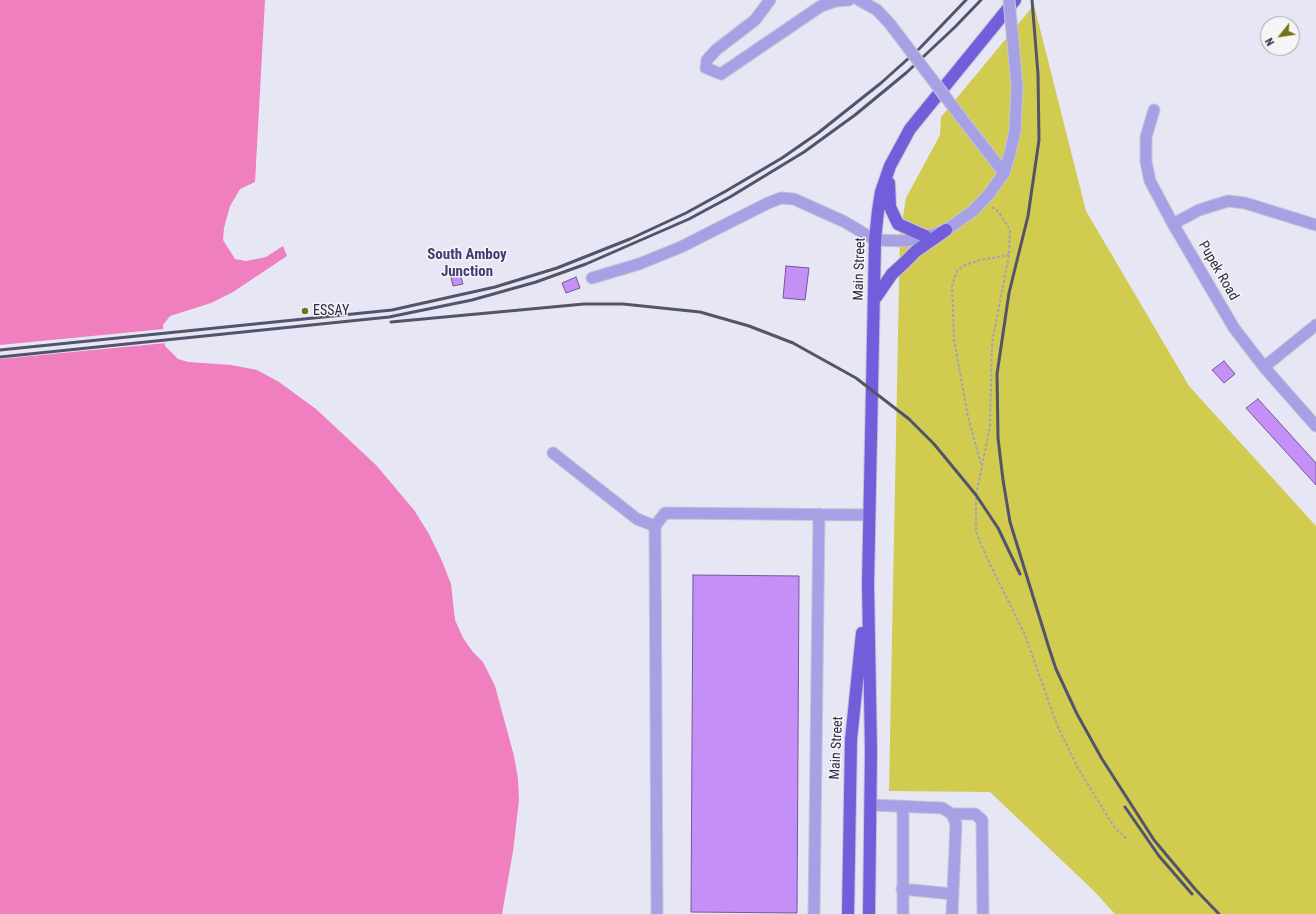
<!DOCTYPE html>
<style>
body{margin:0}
#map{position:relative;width:1316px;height:914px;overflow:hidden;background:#e6e6f5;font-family:"Roboto Condensed",sans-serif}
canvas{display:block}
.north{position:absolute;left:1260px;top:16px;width:40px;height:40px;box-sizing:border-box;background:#f5f5f5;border:1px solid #a4a3af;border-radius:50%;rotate:240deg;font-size:11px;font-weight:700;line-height:16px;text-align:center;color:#2b2946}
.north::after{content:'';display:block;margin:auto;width:14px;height:18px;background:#767114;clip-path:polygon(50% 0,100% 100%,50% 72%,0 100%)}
</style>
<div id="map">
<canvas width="1316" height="914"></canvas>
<div class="north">N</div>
</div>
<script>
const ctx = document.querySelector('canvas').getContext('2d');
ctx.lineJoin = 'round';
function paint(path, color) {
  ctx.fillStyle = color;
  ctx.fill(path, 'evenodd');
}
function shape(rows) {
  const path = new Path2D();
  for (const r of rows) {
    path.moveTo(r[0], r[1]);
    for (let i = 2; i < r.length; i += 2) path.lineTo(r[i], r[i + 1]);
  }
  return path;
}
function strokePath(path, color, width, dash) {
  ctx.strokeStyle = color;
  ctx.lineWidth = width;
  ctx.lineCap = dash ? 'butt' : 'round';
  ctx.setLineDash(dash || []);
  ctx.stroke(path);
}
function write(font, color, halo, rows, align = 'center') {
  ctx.font = font + ' "Roboto Condensed",sans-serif';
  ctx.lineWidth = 3;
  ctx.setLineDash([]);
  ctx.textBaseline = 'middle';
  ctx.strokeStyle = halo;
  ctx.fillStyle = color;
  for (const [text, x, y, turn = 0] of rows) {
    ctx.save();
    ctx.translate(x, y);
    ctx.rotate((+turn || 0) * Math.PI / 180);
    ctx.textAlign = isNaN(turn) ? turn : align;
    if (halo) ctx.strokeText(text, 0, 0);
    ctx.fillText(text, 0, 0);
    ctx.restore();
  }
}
paint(shape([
 [1034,5,1086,211,1189,386,1316,526,1316,914,1115,914,1094,891,990,792,889,791,900,234,906,198,940,135,941,117]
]), '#d1cb4f');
paint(shape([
 [0,0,265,0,255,182,240,189,230,206,224,228,223,240,235,259,246,261,266,257,283,246,287,256,233,292,211,303,170,316,163,325,165,346,178,359,188,362,231,365,257,370,279,382,316,409,376,465,414,510,429,534,442,561,451,584,455,620,463,638,473,652,483,662,495,686,514,756,518,779,519,800,513,851,502,914,0,914]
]), '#ef7fbe');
paint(shape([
 [164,329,166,343,0,359,0,345]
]), '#e6e6f5');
const building = shape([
 [786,266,809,268,805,300,783,298,786,266],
 [460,274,463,284,453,286,451,277,460,274],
 [576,277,580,288,566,293,562,283,576,277],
 [1224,361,1235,374,1224,383,1212,370,1224,361],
 [1258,399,1316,463,1316,485,1246,408,1258,399],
 [693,575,799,576,797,913,691,912,693,575]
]);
paint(building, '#c48ff7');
strokePath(building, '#775696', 1);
const minor = shape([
 [770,0,755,20,716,50,707,60,706,68,721,74,821,6,836,1,849,0],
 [859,0,877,10,890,24],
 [1154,110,1146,137,1146,162,1150,181,1173,224,1234,328,1264,367,1316,426],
 [960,116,1004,173],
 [1173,224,1199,210,1228,201,1245,203,1316,225],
 [592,278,639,264,681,247,768,203,781,198,794,199,845,222,875,240,904,241,932,235,946,230,973,211,989,194,1004,173,1010,153,1015,131,1017,86],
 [1264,367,1316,325],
 [553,453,637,519,655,526],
 [871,805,942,808,952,814,956,824,952,914],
 [952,814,975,814,982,820,983,914],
 [902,889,953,894],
 [657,914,655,526,665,513,869,515],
 [814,914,819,514],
 [903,914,903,806]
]);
const major = shape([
 [889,183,890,207,898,224,925,236],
 [874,300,892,274,904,263,916,251,946,230],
 [848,914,851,740,862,633],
 [869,914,871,751,868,584,875,240,878,211,881,192,890,166,910,129,1015,0]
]);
strokePath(minor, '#c4c4d6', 13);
strokePath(major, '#c4c4d6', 14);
strokePath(shape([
 [992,207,999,212,1010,230,1009,255,992,343,990,427,976,495,976,532,986,556,1025,635,1057,725,1078,768,1114,827,1127,839],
 [981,464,968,417,954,339,952,286,957,271,965,265,980,260,1009,255]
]), '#a3a2b6', 2, [3, 2]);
strokePath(minor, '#a5a1e4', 11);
strokePath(major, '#725dda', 12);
strokePath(shape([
 [1032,0,1038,74,1039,140,1028,216,1009,293,997,374,998,438,1003,480,1010,522,1049,648,1056,669,1077,714,1102,759,1154,840,1195,889,1219,914],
 [391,322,584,304,623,304,700,312,749,326,793,343,856,378,909,419,934,444,976,495,998,528,1020,574],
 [0,350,392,310,495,287,557,268,630,239,686,213,726,191,782,158,818,133,881,83,920,48,966,0],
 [0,357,389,317,472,300,536,282,586,264,689,219,730,197,804,152,855,115,906,73,955,27,981,0],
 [1125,807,1159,856,1192,894]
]), '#54536c', 3);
const minorBridge = shape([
 [1009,0,1017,86],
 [890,24,960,116]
]);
strokePath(minorBridge, '#c4c4d6', 13, []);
strokePath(minorBridge, '#a5a1e4', 11);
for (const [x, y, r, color] of [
 [305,311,4,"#767114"]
]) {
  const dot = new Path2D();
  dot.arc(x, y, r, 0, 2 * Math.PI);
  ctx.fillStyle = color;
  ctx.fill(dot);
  strokePath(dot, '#f5f5f5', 1.5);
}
write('14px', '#2b2946', '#f5f5f5', [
 ["Main Street",860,269,-88],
 ["Pupek Road",1218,271,60],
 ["Main Street",837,748,-87]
]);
write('14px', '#2b2946', '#f5f5f5', [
 ["ESSAY",313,311]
], 'left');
write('bold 15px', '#423a7a', '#f5f5f5', [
 ["South Amboy",467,255],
 ["Junction",467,272]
]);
</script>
